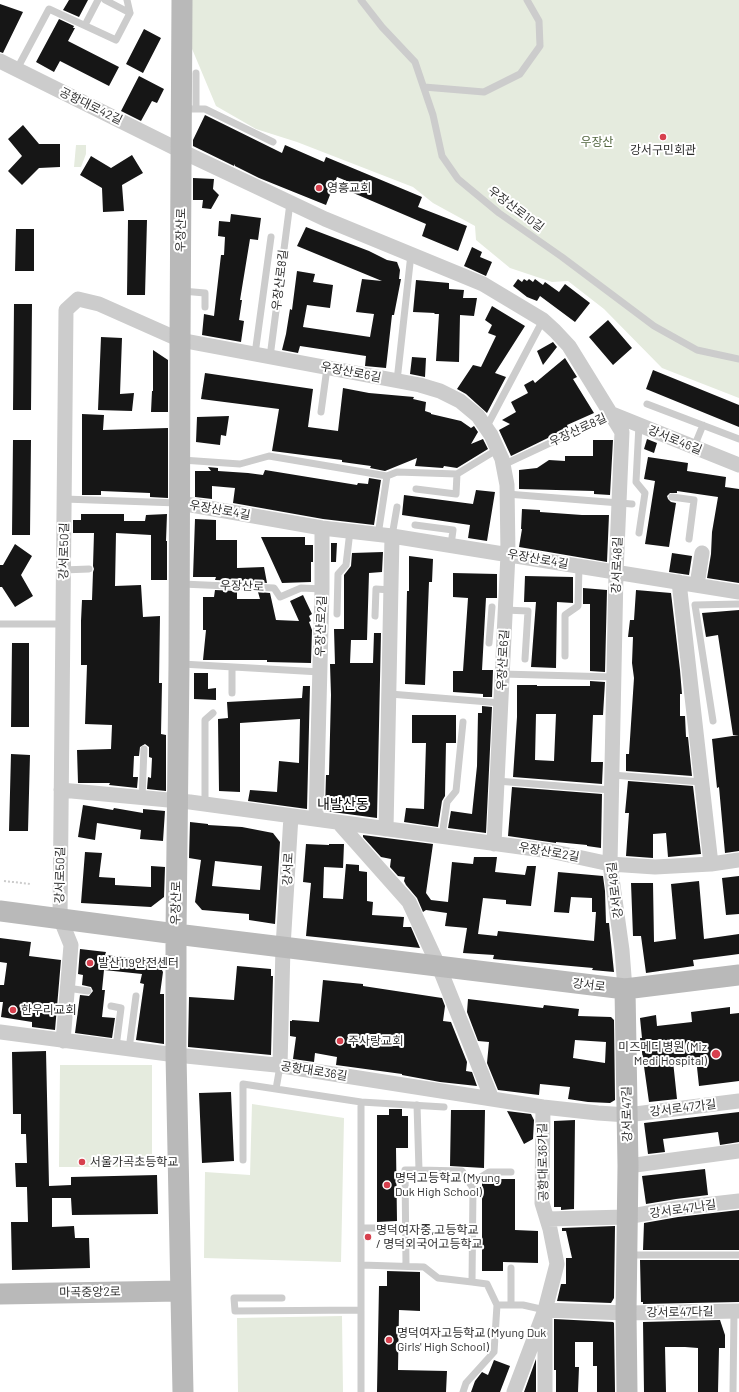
<!DOCTYPE html>
<meta charset="utf-8">
<style>
body{margin:0}
canvas{display:block;background:#fff}
</style>
<canvas width="739" height="1392"></canvas>
<script>
const ctx = document.querySelector('canvas').getContext('2d');
ctx.lineJoin = 'round';
function paint(path, color) {
  ctx.fillStyle = color;
  ctx.fill(path, 'evenodd');
}
function shape(rows) {
  const path = new Path2D();
  for (const r of rows) {
    path.moveTo(r[0], r[1]);
    for (let i = 2; i < r.length; i += 2) path.lineTo(r[i], r[i + 1]);
  }
  return path;
}
function strokePath(path, color, width, dash) {
  ctx.strokeStyle = color;
  ctx.lineWidth = width;
  ctx.lineCap = dash ? 'butt' : 'round';
  ctx.setLineDash(dash || []);
  ctx.stroke(path);
}
function write(font, color, halo, rows, align = 'center') {
  ctx.font = font + ' Barlow,"Noto Sans KR",sans-serif';
  ctx.lineWidth = 4;
  ctx.setLineDash([]);
  ctx.textBaseline = 'middle';
  ctx.strokeStyle = halo;
  ctx.fillStyle = color;
  for (const [text, x, y, turn = 0] of rows) {
    ctx.save();
    ctx.translate(x, y);
    ctx.rotate((+turn || 0) * Math.PI / 180);
    ctx.textAlign = isNaN(turn) ? turn : align;
    if (halo) ctx.strokeText(text, 0, 0);
    ctx.fillText(text, 0, 0);
    ctx.restore();
  }
}
paint(shape([
 [191,0,739,0,739,398,662,368,604,309,568,281,552,282,510,268,476,240,475,226,433,203,413,187,297,142,256,129,216,106,190,44],
 [76,145,86,145,86,154,81,167,74,167],
 [60,1065,152,1065,152,1167,59,1167],
 [252,1104,344,1118,341,1262,204,1258,205,1172,250,1175],
 [342,1316,343,1392,238,1392,237,1318]
]), '#e5ebde');
paint(shape([
 [69,0,88,0,79,17,63,10],
 [0,4,23,12,3,53,0,52],
 [59,19,74,26,73,28,75,28,68,41,119,67,109,86,60,61,54,72,36,62],
 [144,29,161,38,143,73,126,64],
 [139,76,164,89,157,103,152,101,141,121,121,111],
 [205,115,282,153,285,145,324,162,326,157,422,197,418,207,467,226,458,251,422,236,426,224,351,192,354,184,337,177,326,205,259,178,235,166,235,164,234,166,193,146,193,140],
 [23,125,39,144,60,144,60,167,39,168,22,185,8,171,22,156,8,139],
 [132,155,143,173,122,185,124,211,103,212,102,188,80,175,91,156,111,168],
 [193,178,214,179,213,189,219,195,211,209,202,208,203,200,193,200],
 [231,214,261,218,258,240,250,239,240,300,242,300,239,320,244,321,241,342,202,335,204,314,214,316,221,255,224,255,225,237,218,236,219,221,230,222],
 [128,220,147,220,145,295,127,295],
 [306,227,369,251,387,260,397,262,400,270,399,279,401,279,394,315,392,315,386,368,365,366,366,356,300,346,298,353,282,350,286,334,290,309,292,310,297,271,315,274,313,282,333,285,330,308,307,305,303,327,370,337,374,314,356,312,362,279,382,281,297,246],
 [16,229,34,229,34,271,15,271],
 [472,247,482,252,480,257,492,262,486,276,464,266],
 [518,279,522,282,524,279,527,281,529,279,533,282,535,279,543,285,545,282,559,292,565,284,590,303,575,322,540,296,537,301,527,297,513,286],
 [416,280,449,283,449,289,464,290,463,298,477,298,474,316,460,315,459,362,436,361,439,314,434,314,435,313,413,312],
 [14,304,32,304,31,410,13,410],
 [492,306,525,326,495,373,506,377,487,413,466,394,457,389,473,365,481,367,496,336,488,333,492,325,485,320],
 [608,320,632,348,613,365,589,337],
 [101,337,122,338,120,394,134,393,132,411,98,410],
 [553,342,557,347,543,365,537,351],
 [153,350,168,360,168,412,151,412,152,391,153,391],
 [412,357,426,358,425,377,410,374],
 [565,358,577,377,573,379,594,413,567,425,568,428,550,437,511,456,499,430,510,424,502,420,516,412,511,402,528,393,524,385,533,380,535,383],
 [653,370,739,405,739,427,646,389],
 [205,373,313,389,308,427,338,431,343,388,369,393,414,397,413,399,426,402,425,411,431,413,431,414,461,421,471,428,474,426,478,432,471,444,483,439,488,449,457,468,444,466,443,468,415,466,417,458,385,471,370,468,371,466,342,462,342,460,272,451,279,409,201,399],
 [82,414,104,415,103,430,168,428,168,498,150,497,150,493,101,491,101,495,82,495],
 [229,416,226,436,221,435,220,445,196,442,197,417],
 [647,439,657,443,654,453,644,449],
 [13,440,31,440,30,535,12,535],
 [593,440,613,440,610,495,594,494,594,491,519,489,519,470,537,468,549,460,565,461,565,456,593,456],
 [648,457,688,463,687,471,726,477,725,487,739,489,739,583,707,578,711,554,712,532,718,497,677,491,677,493,670,493,667,496,668,499,671,502,676,503,669,547,645,544,655,481,644,479],
 [208,467,218,468,218,471,248,473,263,475,265,470,357,485,358,483,368,484,369,478,381,480,374,525,323,519,233,503,235,488,212,486,212,499,195,497,195,471,211,471],
 [476,490,495,492,487,541,468,538,470,525,402,515,404,495,473,504],
 [522,509,540,510,540,512,582,515,609,515,607,562,519,547,522,529,521,529],
 [81,514,124,514,124,521,145,521,146,515,167,514,166,541,167,541,167,580,151,580,151,535,116,533,115,586,141,585,143,617,160,616,159,683,162,683,161,734,166,735,166,791,147,789,148,777,151,778,152,758,149,757,149,747,145,744,140,747,139,756,134,756,133,777,138,777,137,788,109,785,110,783,78,783,77,750,111,749,112,725,85,724,87,665,81,665,81,621,82,600,92,600,93,572,94,569,93,566,94,533,73,533,73,520,81,520],
 [195,519,216,520,216,540,237,540,237,568,264,567,267,583,238,580,238,581,215,580,216,577,193,577],
 [261,537,305,537,305,545,313,545,313,562,311,562,311,582,282,583],
 [331,543,337,543,336,562,331,562],
 [15,544,32,556,21,575,33,596,15,607,2,587,0,587,0,565,3,565],
 [383,552,382,572,369,573,367,640,351,640,350,663,373,663,374,633,381,633,377,818,325,811,326,775,329,775,331,695,330,664,335,664,334,629,344,629,344,575,351,566,352,553],
 [672,553,692,556,689,575,669,572],
 [409,556,433,559,432,582,429,582,425,685,405,684,407,591,409,591],
 [453,573,497,574,497,598,486,598,482,670,493,670,492,697,483,697,483,694,453,692,453,671,463,671,468,598,453,597],
 [525,576,573,577,573,603,557,602,556,668,531,667,536,602,524,602],
 [583,588,607,590,605,672,590,671,590,604,583,604],
 [215,590,237,591,237,599,260,599,258,592,270,593,276,620,299,621,290,601,303,595,312,614,309,616,311,621,309,622,312,630,311,663,267,662,267,660,203,660,206,630,203,630,203,597,214,597],
 [636,590,671,593,680,670,682,694,680,694,680,716,685,716,686,737,688,737,692,776,626,771,626,754,629,754,634,678,632,663,633,637,628,637,630,620,634,620],
 [739,610,739,735,733,735,718,635,706,637,702,613],
 [12,643,29,643,29,727,11,727],
 [194,673,208,673,208,689,216,688,216,700,194,699],
 [590,681,605,682,603,715,593,715,591,762,603,762,602,784,513,777,517,717,517,685,537,685,537,686,590,686],
 [536,714,556,714,554,761,535,760],
 [303,686,310,686,307,809,248,801,250,790,277,792,279,761,299,763,300,719,240,723,240,792,219,791,218,719,228,718,227,702,302,698],
 [482,706,492,707,486,833,448,828,451,811,472,814,477,766,478,713,482,713],
 [412,715,456,715,456,743,446,743,445,796,442,801,438,827,404,822,406,808,424,809,426,743,412,743],
 [739,735,739,851,725,853,719,787,717,788,712,739],
 [11,754,30,755,28,831,9,831],
 [628,781,693,786,701,854,668,857,666,833,653,834,653,858,626,856,629,813,625,813],
 [512,787,602,794,601,848,587,846,587,845,556,842,556,843,508,836],
 [83,805,113,810,114,808,143,813,143,809,165,811,163,841,140,839,141,830,97,823,95,840,78,837],
 [190,822,208,824,208,825,242,827,273,833,280,842,275,924,249,920,249,914,202,910,195,902,201,860,189,858],
 [215,861,262,866,260,890,212,886],
 [363,835,433,844,426,893,431,900,448,902,452,862,473,864,474,857,497,857,495,872,525,875,527,866,536,866,531,906,506,904,506,900,483,898,478,934,497,936,498,931,594,941,596,912,592,912,592,898,571,897,569,913,554,912,558,872,603,876,605,891,606,923,609,923,614,972,592,970,593,968,493,959,494,955,463,953,467,928,445,926,447,913,426,910,423,912,417,898,406,885,404,881,405,877,398,876,390,867,391,859,381,857,363,837],
 [306,844,329,845,329,844,344,844,343,868,324,867,323,898,343,899,346,864,359,865,359,871,367,872,367,901,373,902,372,915,404,917,403,927,411,927,420,948,306,936,311,883,303,882],
 [85,852,102,853,99,877,115,878,115,885,151,887,151,866,165,867,164,897,151,907,81,903],
 [739,876,739,914,726,915,722,878],
 [699,881,704,939,739,934,739,954,693,960,694,966,646,973,641,936,633,936,631,883,653,883,654,942,676,939,671,884],
 [0,938,31,942,29,956,61,960,55,1030,32,1027,32,1022,1,1017,3,1002,0,1002,0,985,4,985,7,963,0,962],
 [80,949,106,952,105,955,157,961,163,972,160,994,164,994,164,1044,136,1040,144,984,140,983,142,974,104,970,102,990,105,990,102,1017,115,1018,112,1038,75,1033,80,995,89,996,93,991,91,987,82,985,83,975,78,974],
 [237,966,271,969,271,976,273,976,271,1055,188,1047,189,997,234,1000],
 [323,980,363,984,363,986,442,998,445,1006,443,1021,451,1022,467,1062,466,1071,472,1072,477,1086,440,1082,402,1075,402,1074,336,1065,337,1057,315,1053,314,1062,293,1059,296,1037,290,1036,290,1021,292,1021,292,1020,319,1022],
 [468,999,543,1008,544,1005,579,1009,578,1016,611,1017,614,1020,615,1100,610,1103,588,1102,568,1099,570,1087,540,1084,539,1095,498,1090,487,1063,489,1042,478,1041,467,1012],
 [575,1040,606,1042,605,1063,573,1058],
 [730,1007,730,1014,739,1013,739,1081,699,1086,696,1058,673,1061,677,1099,649,1102,640,1038,642,1038,640,1018,656,1015,657,1026,692,1022,691,1012],
 [46,1051,49,1186,71,1185,71,1177,157,1175,158,1214,72,1215,71,1198,52,1198,52,1227,74,1226,75,1238,89,1238,90,1268,12,1270,11,1222,28,1222,27,1187,16,1187,15,1163,27,1163,26,1134,21,1134,21,1114,13,1114,12,1052],
 [231,1092,234,1161,202,1163,199,1093],
 [389,1109,402,1109,402,1116,408,1116,408,1148,396,1148,397,1221,377,1222,377,1115,389,1115],
 [451,1110,485,1110,484,1168,450,1166],
 [507,1111,531,1114,534,1120,533,1139,524,1144],
 [739,1112,739,1142,720,1145,718,1132,663,1139,665,1152,648,1154,644,1123],
 [575,1120,574,1209,561,1210,561,1207,554,1207,554,1121],
 [705,1169,708,1195,676,1199,646,1204,642,1176],
 [488,1179,515,1179,515,1230,538,1231,538,1263,503,1262,503,1271,482,1271,482,1183],
 [739,1210,739,1250,643,1250,644,1223,678,1217],
 [615,1226,614,1298,611,1303,557,1301,561,1284,566,1284,566,1258,572,1258,566,1231,562,1231,562,1228],
 [640,1260,739,1260,739,1302,643,1304,643,1302,641,1302],
 [387,1271,420,1272,420,1311,399,1310,398,1370,447,1371,446,1392,377,1392,379,1286,387,1286],
 [554,1319,613,1322,614,1323,615,1392,597,1392,597,1366,593,1366,593,1342,575,1342,575,1367,579,1367,578,1392,556,1392,556,1370,554,1370],
 [720,1320,725,1335,725,1348,719,1348,718,1392,698,1392,698,1348,685,1347,665,1347,666,1392,644,1392,643,1322],
 [536,1359,536,1392,524,1392],
 [494,1360,510,1366,500,1392,471,1392,475,1381,482,1372,488,1375]
]), '#161616');
strokePath(shape([
 [4,881,31,884]
]), '#ccc', 2, [2, 2]);
strokePath(shape([
 [127,0,130,13],
 [361,0,382,27,415,62,433,115,442,156,458,179,499,213,562,257,654,326,697,350,739,359],
 [85,25,98,0],
 [17,69,49,9,116,40,130,13,105,0],
 [424,87,484,92,520,74,540,46,539,21,527,0],
 [184,109,205,109,273,142],
 [196,109,196,73],
 [182,291,205,293,205,307],
 [255,354,271,237],
 [270,357,290,203],
 [397,381,411,254],
 [647,404,739,439],
 [321,412,327,368],
 [639,425,636,482,645,493,639,533],
 [486,428,543,320],
 [694,447,703,425],
 [182,460,240,464,269,456,387,476],
 [503,465,612,414],
 [387,476,397,472,457,474,498,449],
 [416,489,456,494,457,474],
 [507,494,632,504],
 [672,497,694,500,689,539],
 [64,499,178,503],
 [415,525,453,530,451,545],
 [378,535,387,476],
 [392,536,397,507],
 [63,570,89,569],
 [182,584,274,588,280,597,301,588,322,589],
 [505,610,528,611,525,659],
 [337,614,338,574,346,565,350,531],
 [375,616,376,589,391,590],
 [0,624,63,624],
 [489,643,492,607],
 [565,656,565,615,578,606,579,566],
 [182,664,320,672],
 [232,667,232,693],
 [502,674,614,677],
 [390,694,501,703],
 [713,721,695,605,739,604],
 [612,775,702,782],
 [497,781,611,790],
 [142,797,144,749],
 [205,804,205,720,213,713],
 [442,836,447,802,456,791,463,722],
 [67,988,88,991],
 [111,1006,121,1008,116,1047],
 [129,1049,136,996],
 [280,1066,276,1089,361,1102,361,1392],
 [361,1102,444,1107],
 [243,1160,243,1084,276,1089],
 [419,1170,462,1171,473,1188,472,1282,487,1284,497,1305],
 [470,1184,489,1172,511,1172],
 [361,1228,405,1228],
 [629,1255,739,1255],
 [361,1265,424,1267,438,1278,472,1282],
 [406,1265,405,1170,419,1170,417,1105],
 [282,1298,234,1298,235,1311,361,1310],
 [511,1305,511,1268],
 [463,1392,466,1383,494,1352,497,1305,523,1305,545,1310],
 [733,1392,734,1311]
]), '#ccc', 7);
strokePath(shape([
 [0,61,181,151,325,219,483,284,543,320,555,331,569,346,622,432,616,573,610,864,622,950,625,989],
 [612,414,739,465],
 [180,503,322,528,392,536,739,592],
 [679,582,711,864],
 [697,585,702,553],
 [61,790,190,802,550,851,610,864,655,867,711,864,739,860],
 [316,819,322,589,322,528],
 [338,822,409,902,439,967,492,1099],
 [386,829,392,536],
 [0,1032,176,1055,276,1065,543,1107,598,1113,627,1115,739,1101],
 [63,1041,71,945,60,918,66,310,78,299,99,304,180,340,420,385,440,391,460,401,478,416,491,435,502,459,507,485,508,554,494,844],
 [280,1066,283,947,291,816],
 [628,1166,739,1151],
 [547,1219,626,1217,677,1208,739,1201],
 [545,1310,626,1313,739,1311],
 [514,1392,545,1310,557,1264,550,1229,542,1203,543,1107],
 [545,1392,545,1319]
]), '#ccc', 15);
strokePath(shape([
 [182,0,180,340,179,664,176,934,176,1055,183,1392],
 [0,911,176,934,625,989,739,975],
 [625,989,628,1166,626,1313,627,1392],
 [0,1294,180,1291]
]), '#b9b9b9', 21);
for (const [x, y, r, color] of [
 [663,137,4,"#d7404e"],
 [319,188,4,"#d7404e"],
 [90,963,4,"#d7404e"],
 [13,1010,4,"#d7404e"],
 [340,1041,4,"#d7404e"],
 [716,1054,5,"#d7404e"],
 [82,1162,4,"#d7404e"],
 [387,1185,4,"#d7404e"],
 [368,1237,4,"#d7404e"],
 [389,1340,4,"#d7404e"]
]) {
  const dot = new Path2D();
  dot.arc(x, y, r, 0, 2 * Math.PI);
  ctx.fillStyle = color;
  ctx.fill(dot);
  strokePath(dot, '#fff', 1.5);
}
write('12px', '#2f2f2f', '#fff', [
 ["공항대로42길",91,106,26],
 ["우장산로10길",516,209,37],
 ["우장산로",181,230,-89],
 ["우장산로8길",280,280,-83],
 ["우장산로6길",351,372,11],
 ["우장산로8길",578,430,-25],
 ["강서로46길",675,440,22],
 ["우장산로4길",220,510,10],
 ["강서로50길",64,551,-89],
 ["우장산로4길",538,559,10],
 ["강서로48길",617,565,-88],
 ["우장산로",242,586,2],
 ["우장산로2길",321,626,-88],
 ["우장산로6길",503,660,-87],
 ["우장산로2길",549,852,10],
 ["강서로",288,869,-87],
 ["강서로50길",60,875,-89],
 ["강서로48길",615,890,-97],
 ["우장산로",176,903,-89],
 ["강서로",589,985,7],
 ["공항대로36길",314,1071,9],
 ["강서로47가길",683,1108,-7],
 ["강서로47길",627,1114,-91],
 ["공항대로36가길",543,1162,-91],
 ["강서로47나길",683,1209,-8],
 ["마곡중앙2로",90,1292,-1],
 ["강서로47다길",680,1312,-1]
]);
write('12px', '#536740', '#fff', [
 ["우장산",597,142]
]);
write('12px', '#2f2f2f', '#fff', [
 ["강서구민회관",663,150,"center"],
 ["영흥교회",327,188],
 ["발산119안전센터",98,963],
 ["한우리교회",21,1010],
 ["주사랑교회",348,1041],
 ["미즈메디병원 (Miz",707,1047,"right"],
 ["Medi Hospital)",707,1061,"right"],
 ["서울가곡초등학교",90,1162],
 ["명덕고등학교 (Myung",395,1178],
 ["Duk High School)",395,1192],
 ["명덕여자중,고등학교",376,1230],
 ["/ 명덕외국어고등학교",376,1244],
 ["명덕여자고등학교 (Myung Duk",397,1333],
 ["Girls' High School)",397,1347]
], 'left');
write('14px', '#000', '#fff', [
 ["내발산동",343,804]
]);
</script>
